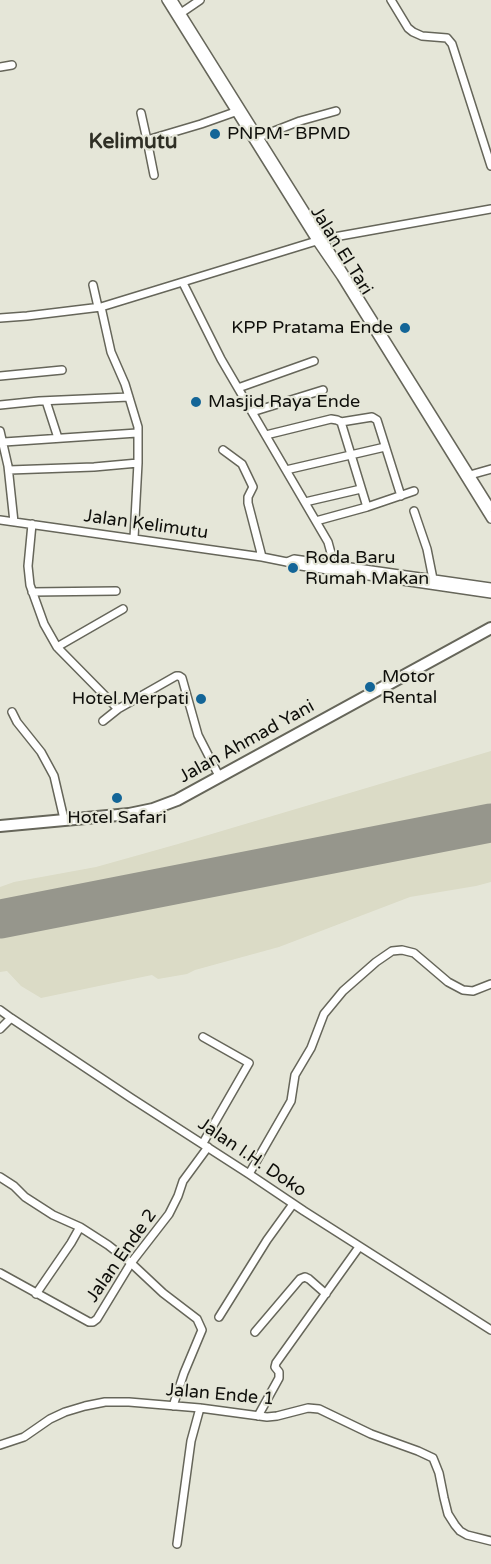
<!DOCTYPE html>
<style>
body{margin:0}
canvas{display:block;background:#e5e6d8}
</style>
<canvas width="491" height="1564"></canvas>
<script>
const ctx = document.querySelector('canvas').getContext('2d');
ctx.lineJoin = 'round';
function paint(path, color) {
  ctx.fillStyle = color;
  ctx.fill(path, 'evenodd');
}
function shape(rows) {
  const path = new Path2D();
  for (const r of rows) {
    path.moveTo(r[0], r[1]);
    for (let i = 2; i < r.length; i += 2) path.lineTo(r[i], r[i + 1]);
  }
  return path;
}
function strokePath(path, color, width, dash) {
  ctx.strokeStyle = color;
  ctx.lineWidth = width;
  ctx.lineCap = dash ? 'butt' : 'round';
  ctx.setLineDash(dash || []);
  ctx.stroke(path);
}
function write(font, color, halo, rows, align = 'center') {
  ctx.font = font + ' "Varela Round",sans-serif';
  ctx.lineWidth = 4.5;
  ctx.setLineDash([]);
  ctx.textBaseline = 'middle';
  ctx.strokeStyle = halo;
  ctx.fillStyle = color;
  for (const [text, x, y, turn = 0] of rows) {
    ctx.save();
    ctx.translate(x, y);
    ctx.rotate((+turn || 0) * Math.PI / 180);
    ctx.textAlign = isNaN(turn) ? turn : align;
    if (halo) ctx.strokeText(text, 0, 0);
    ctx.fillText(text, 0, 0);
    ctx.restore();
  }
}
paint(shape([
 [491,751,491,882,476,886,410,897,279,947,195,970,187,974,158,979,152,975,41,998,21,986,7,971,0,972,0,887,14,882,96,867,178,844]
]), '#dbdbc6');
strokePath(shape([
 [0,919,491,823]
]), '#96968c', 39);
const minor = shape([
 [166,0,317,242,341,277,491,519],
 [173,0,491,508],
 [391,0,408,28,413,32,422,36,447,38,452,44,491,166],
 [181,13,200,0],
 [0,67,12,65],
 [141,113,147,140],
 [259,137,300,121,336,111],
 [154,175,147,140,201,124,235,112],
 [183,283,221,359,328,542,331,553,330,570],
 [93,285,98,307],
 [101,307,111,352,125,384,138,427,138,463,134,538],
 [0,318,27,316,101,307,323,239,491,209],
 [0,376,62,370],
 [238,388,314,361],
 [46,401,58,438],
 [0,405,39,401,129,397],
 [252,412,323,390],
 [341,422,372,417,377,420,401,496],
 [0,431,8,466,14,522],
 [266,435,331,419,337,420,341,422,367,507],
 [4,442,137,433],
 [223,450,242,464,253,487,248,497,248,503,262,557],
 [9,470,94,467,138,463],
 [286,470,385,447],
 [470,475,491,469],
 [305,502,361,489],
 [414,511,427,549,433,579],
 [0,520,262,557,287,562,294,565,491,594],
 [316,521,367,507,414,491],
 [32,524,28,566,30,585,44,624,57,647,118,709],
 [287,562,294,559,491,587],
 [32,592,116,591],
 [57,647,123,609],
 [12,712,17,722,41,752,54,776,64,819],
 [103,721,118,709,176,676,179,676,182,678,198,735,219,776],
 [0,1010,11,1018],
 [0,1029,11,1018,131,1098,249,1174,304,1211,491,1330],
 [203,1037,249,1063,203,1143],
 [249,1174,291,1101,295,1075,311,1048,324,1014,343,991,376,962,392,951,402,950,414,953,448,982,463,990,473,991,491,984],
 [0,1177,14,1186,25,1197,53,1215,80,1227,108,1245,131,1263,163,1293,197,1319,202,1330,184,1373,173,1406],
 [0,1273,89,1322,93,1322,97,1319,131,1263,169,1214,178,1196,183,1181,208,1147],
 [36,1294,71,1243,80,1227],
 [219,1317,267,1240,293,1204],
 [255,1332,300,1279,305,1277,309,1279,326,1294],
 [258,1416,279,1378,279,1372,275,1367,276,1363,359,1247],
 [0,1445,24,1437,50,1419,65,1412,85,1406,105,1402,129,1402,200,1408,267,1417,277,1416,308,1408,319,1409,371,1434,418,1451,433,1458,439,1473,444,1498,448,1514,455,1525,460,1531,467,1535,491,1541],
 [177,1544,191,1441,200,1408]
]);
const highway = shape([
 [0,826,129,814,153,809,177,800,491,628]
]);
strokePath(minor, '#66665a', 10);
strokePath(highway, '#66665a', 14);
strokePath(minor, '#fff', 7);
strokePath(highway, '#fff', 10);
for (const [x, y, r, color] of [
 [215,134,6,"#136597"],
 [405,328,6,"#136597"],
 [196,402,6,"#136597"],
 [293,568,6,"#136597"],
 [370,687,6,"#136597"],
 [201,699,6,"#136597"],
 [117,798,6,"#136597"]
]) {
  const dot = new Path2D();
  dot.arc(x, y, r, 0, 2 * Math.PI);
  ctx.fillStyle = color;
  ctx.fill(dot);
  strokePath(dot, '#e5e6d8', 2);
}
write('18px', '#0f0f0b', '#e5e6d8', [
 ["PNPM- BPMD",227,134],
 ["KPP Pratama Ende",393,328,"right"],
 ["Masjid Raya Ende",208,402],
 ["Roda Baru",305,558],
 ["Rumah Makan",305,579],
 ["Motor",382,677],
 ["Rental",382,698],
 ["Hotel Merpati",189,699,"right"],
 ["Hotel Safari",117,818,"center"]
], 'left');
write('18px', '#0f0f0b', '#e5e6d8', [
 ["Jalan El Tari",341,251,58],
 ["Jalan Kelimutu",146,525,8],
 ["Jalan Ahmad Yani",247,742,-29],
 ["Jalan I.H. Doko",252,1158,34],
 ["Jalan Ende 2",122,1256,-55],
 ["Jalan Ende 1",220,1395,5]
]);
write('bold 21px', '#2f2f25', '#e5e6d8', [
 ["Kelimutu",133,142]
]);
</script>
